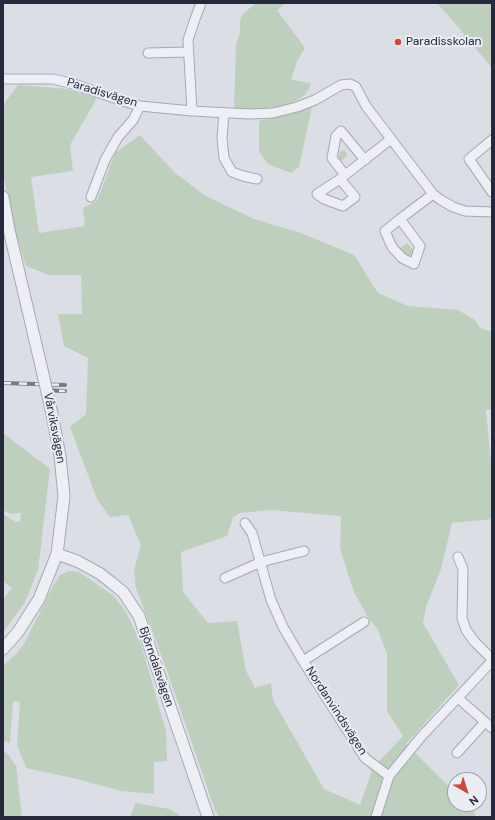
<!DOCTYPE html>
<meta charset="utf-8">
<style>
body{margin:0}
#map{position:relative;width:495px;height:820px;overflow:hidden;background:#dcdee6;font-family:"DM Sans",sans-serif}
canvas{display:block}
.frame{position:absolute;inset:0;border:4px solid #26293b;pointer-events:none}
.north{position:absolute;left:447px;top:772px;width:40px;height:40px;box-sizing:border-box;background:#ebedf4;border:1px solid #9c9faa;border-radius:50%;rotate:141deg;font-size:11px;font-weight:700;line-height:16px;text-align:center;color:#26293b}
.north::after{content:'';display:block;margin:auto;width:14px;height:18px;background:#cb4740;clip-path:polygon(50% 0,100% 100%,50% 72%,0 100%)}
</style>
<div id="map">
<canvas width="495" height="820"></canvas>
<div class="frame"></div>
<div class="north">N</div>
</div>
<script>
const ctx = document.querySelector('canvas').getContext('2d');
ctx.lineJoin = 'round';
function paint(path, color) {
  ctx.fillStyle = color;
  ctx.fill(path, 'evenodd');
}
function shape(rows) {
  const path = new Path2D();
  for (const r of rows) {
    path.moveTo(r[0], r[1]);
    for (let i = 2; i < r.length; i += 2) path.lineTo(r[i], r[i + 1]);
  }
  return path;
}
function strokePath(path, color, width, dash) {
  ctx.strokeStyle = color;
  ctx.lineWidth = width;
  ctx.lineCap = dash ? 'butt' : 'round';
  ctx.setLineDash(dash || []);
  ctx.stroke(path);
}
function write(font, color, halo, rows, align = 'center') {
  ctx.font = font + ' "DM Sans",sans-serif';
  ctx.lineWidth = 4;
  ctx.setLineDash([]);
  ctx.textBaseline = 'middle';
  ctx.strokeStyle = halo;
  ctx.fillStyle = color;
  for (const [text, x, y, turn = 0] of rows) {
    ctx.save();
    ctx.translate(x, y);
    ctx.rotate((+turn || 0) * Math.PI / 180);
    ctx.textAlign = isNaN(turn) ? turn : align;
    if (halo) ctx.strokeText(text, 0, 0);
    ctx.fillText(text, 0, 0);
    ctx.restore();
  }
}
paint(shape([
 [257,3,286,3,277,10,305,48,297,61,291,80,311,83,309,89,304,96,292,103,278,107,234,110,236,45,240,32,240,22,241,17,246,11],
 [437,3,492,3,492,68,459,28],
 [18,85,69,89,97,98,70,145,73,171,31,177,39,233,85,226,83,208,97,201,115,153,140,135,174,172,204,195,254,219,301,233,354,255,378,293,408,306,458,310,475,320,480,328,492,332,492,409,486,410,492,474,492,519,452,523,441,569,426,607,423,623,459,685,406,744,455,793,455,804,466,804,475,813,475,817,219,817,215,810,166,668,136,588,134,570,141,545,128,515,110,517,97,499,70,427,86,414,88,358,64,346,58,314,82,314,81,275,49,275,26,266,16,235,3,174,3,105],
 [271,510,341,516,340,548,353,590,367,616,378,630,387,654,387,711,403,736,373,768,360,805,324,789,273,700,271,683,255,688,246,671,237,621,208,623,183,592,181,552,227,536,233,517,240,513],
 [312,107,299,167,291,173,268,164,259,151,259,121],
 [342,150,346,152,347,156,341,161,338,158,340,152],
 [407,243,415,252,407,259,399,249],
 [3,433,50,469,38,570,25,602,3,633,3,599,12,588,3,581,3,514,16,522,20,521,21,513,11,514,3,510],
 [69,571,79,572,114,596,126,612,141,644,166,731,167,761,154,762,154,794,121,791,77,779,26,768,17,745,20,702,13,701,10,743,3,741,3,666,16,654,24,644,54,584,60,575],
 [3,751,8,754,16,766,22,817,3,817],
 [136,803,169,809,179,815,179,817,130,817]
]), '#becfbd');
const minor = shape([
 [148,53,188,52],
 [3,79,53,79,74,84,126,102,140,106,192,111,250,114,273,113,297,107,315,100,341,85,350,84,356,87,366,106,433,194,441,200,453,207,465,211,492,212],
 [192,111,188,40,195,19,201,3],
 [224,113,222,138,224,158,232,172,243,176,257,179],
 [492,140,469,159,492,192],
 [345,175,332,158,336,136,341,131,365,160],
 [340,179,355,197,343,206,324,199,317,194,340,179,391,139],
 [91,197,105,160,118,137,133,120,140,106],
 [400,219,420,246,414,264,402,258,392,247,385,231,400,219,433,194],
 [245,523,252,533,271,600,283,627,303,661,365,758,389,776],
 [458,557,463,569,462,618,466,630,474,641,492,659],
 [225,578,261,562,304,551],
 [303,661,364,622],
 [458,698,492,728],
 [457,753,485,722],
 [376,817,389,776,421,737,492,661]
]);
const tertiary = shape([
 [3,197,9,230,42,370],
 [57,554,77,561,99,573,112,583,123,592,139,616,208,817],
 [3,649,18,632,39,599,57,554,64,496,60,456,52,414]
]);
strokePath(minor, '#a5a8b3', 11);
strokePath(tertiary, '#a5a8b3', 13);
strokePath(minor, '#eeeff4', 9);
strokePath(tertiary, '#eeeff4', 11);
const rail = shape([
 [3,383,65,385],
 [43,390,65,391]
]);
strokePath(rail, '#757a8f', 4);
strokePath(rail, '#ebedf4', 2.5, [8]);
const tertiaryBridge = shape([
 [42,370,52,414]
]);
strokePath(tertiaryBridge, '#a5a8b3', 13, []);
strokePath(tertiaryBridge, '#eeeff4', 11);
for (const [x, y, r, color] of [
 [398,42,4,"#cb4740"]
]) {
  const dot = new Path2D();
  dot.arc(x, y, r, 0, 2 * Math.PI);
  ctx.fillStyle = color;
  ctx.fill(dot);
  strokePath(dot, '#ebedf4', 1.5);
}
write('12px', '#26293b', '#ebedf4', [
 ["Paradisskolan",406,42]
], 'left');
write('12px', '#26293b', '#ebedf4', [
 ["Paradisvägen",102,93,17],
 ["Vårviksvägen",54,428,79],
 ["Björndalsvägen",156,667,71],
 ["Nordanvindsvägen",336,711,57]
]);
</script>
